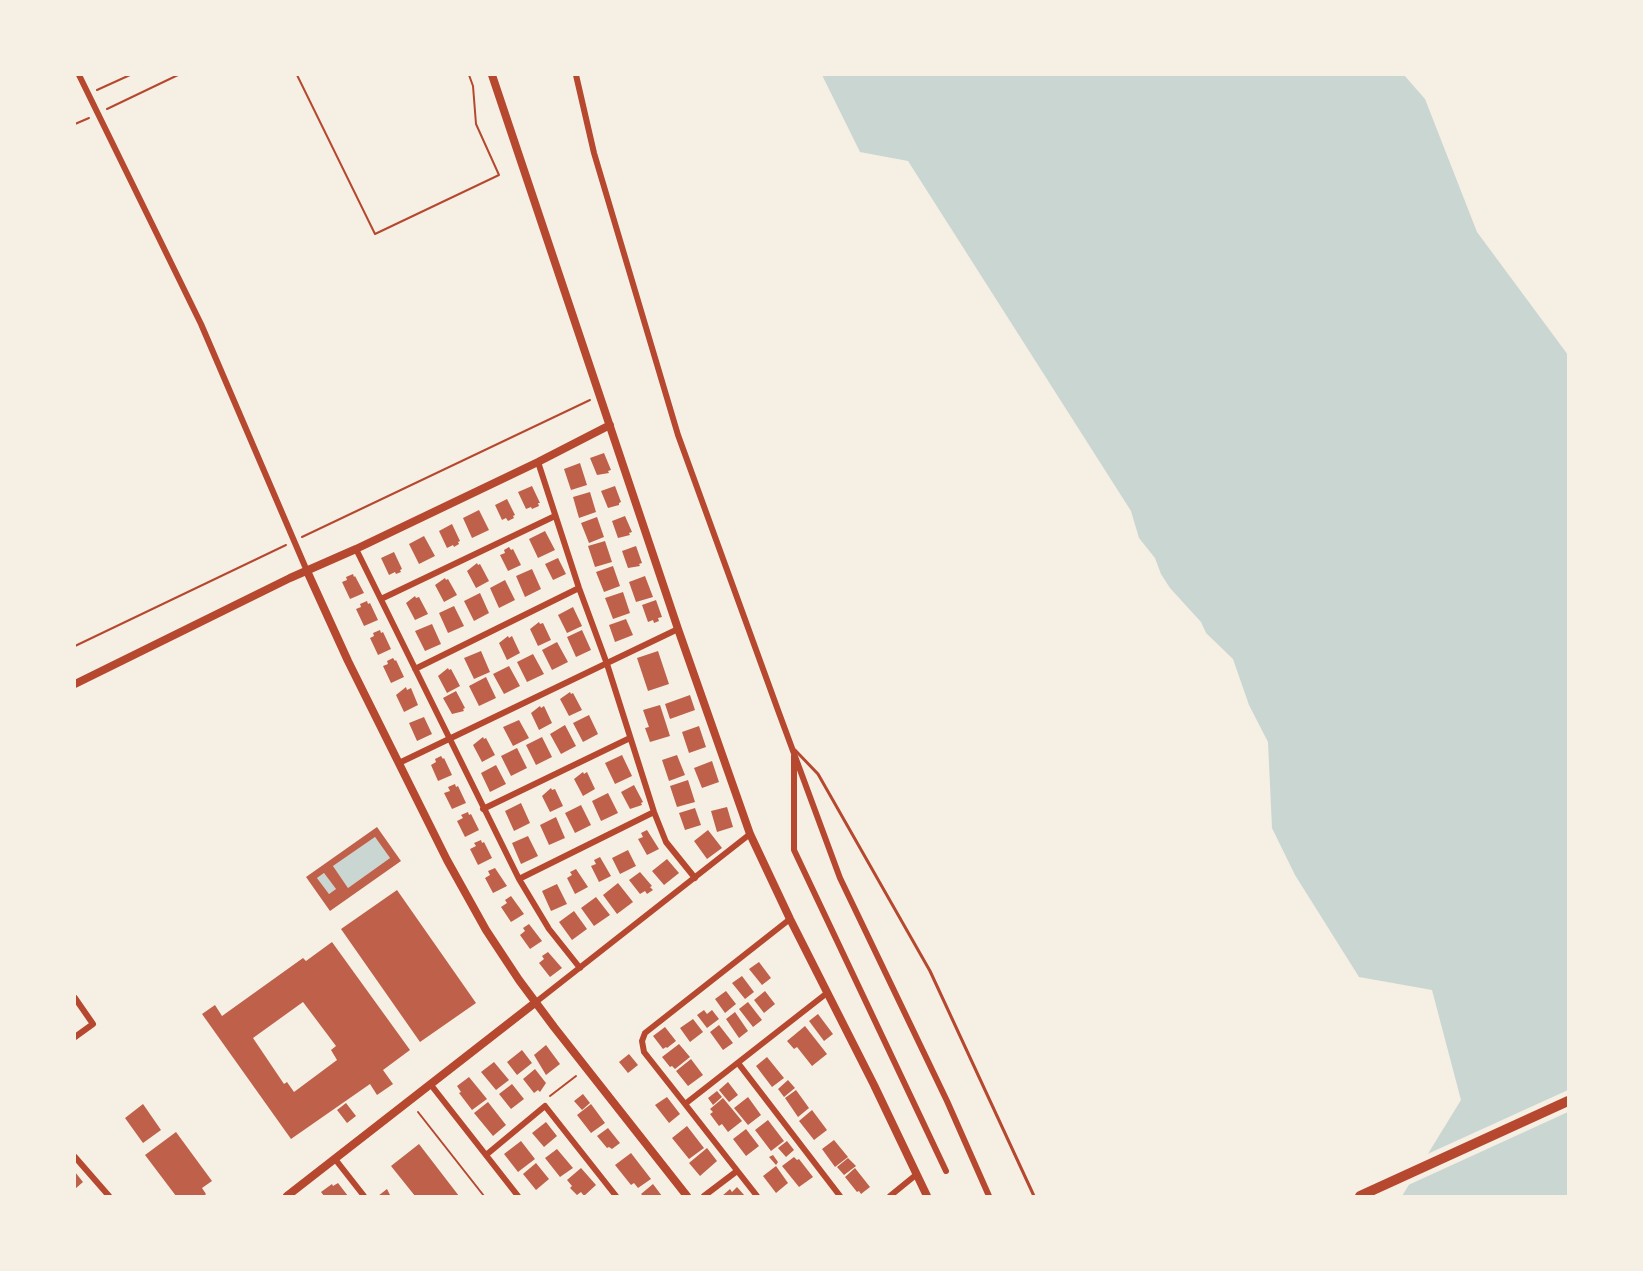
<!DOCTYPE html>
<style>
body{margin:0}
#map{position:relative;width:1643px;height:1271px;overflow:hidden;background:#f6efe4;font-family:"DM Sans",sans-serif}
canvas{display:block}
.frame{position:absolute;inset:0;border:76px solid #f6efe4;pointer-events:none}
</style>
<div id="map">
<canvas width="1643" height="1271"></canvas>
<div class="frame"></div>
</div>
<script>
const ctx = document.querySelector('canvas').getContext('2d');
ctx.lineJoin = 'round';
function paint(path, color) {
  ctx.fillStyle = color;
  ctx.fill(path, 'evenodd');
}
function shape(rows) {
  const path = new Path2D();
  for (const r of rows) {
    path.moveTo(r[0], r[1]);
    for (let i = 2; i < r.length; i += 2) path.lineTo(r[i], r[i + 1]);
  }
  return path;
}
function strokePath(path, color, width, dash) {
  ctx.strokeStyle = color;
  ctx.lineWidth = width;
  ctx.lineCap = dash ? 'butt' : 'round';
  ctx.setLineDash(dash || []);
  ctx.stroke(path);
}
paint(shape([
 [822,75,1404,75,1425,99,1477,232,1568,355,1568,1196,1402,1196,1461,1100,1432,990,1359,977,1295,875,1272,828,1268,742,1249,705,1233,659,1206,633,1201,622,1170,588,1161,574,1155,558,1139,538,1131,511,908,161,860,152],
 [375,837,390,858,348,888,333,866],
 [324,873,336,889,329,894,317,878]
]), '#c9d6d2');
paint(shape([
 [1568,1090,1568,1112,1404,1187,1423,1156]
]), '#f6efe4');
paint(shape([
 [604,453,611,470,608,471,609,473,597,475,590,458],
 [580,463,587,485,571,490,564,469],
 [532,486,540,503,538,503,539,506,532,509,531,507,526,509,518,492],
 [615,486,621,502,619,503,619,505,608,508,601,491],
 [590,492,596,512,579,518,573,497],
 [507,499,515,515,513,516,514,518,508,521,506,518,502,520,495,505],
 [479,510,489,530,472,538,463,518],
 [625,516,632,532,629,533,630,535,618,538,612,521],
 [597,517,604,537,589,543,581,523],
 [452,524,460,541,458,542,459,544,454,547,453,545,447,548,439,531],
 [545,531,555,550,538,558,529,539],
 [424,536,435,556,419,564,409,544],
 [605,541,612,562,595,567,588,546],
 [636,546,642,563,639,564,640,566,628,568,622,551],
 [509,547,511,550,513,549,521,565,508,571,500,555,505,553,504,550],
 [394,552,402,569,400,570,401,572,396,574,395,572,389,575,381,558],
 [558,558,566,574,553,580,545,564],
 [477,563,478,565,480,564,489,581,476,588,467,571],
 [613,566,620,586,604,592,596,572],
 [532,569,541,589,525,597,516,576],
 [353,574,354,577,355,576,364,593,350,599,342,582,347,580,346,577],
 [645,576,653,597,636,602,629,582],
 [445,578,446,580,448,579,457,595,444,602,435,585],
 [505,580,515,600,499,608,490,588],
 [623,592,630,613,613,619,605,598],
 [480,593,489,613,474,621,464,601],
 [415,596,416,598,419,597,428,614,415,620,406,603],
 [656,600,662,617,658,618,659,621,654,623,653,620,648,622,642,605],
 [367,601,368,604,370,603,378,620,364,626,356,609,361,607,360,604],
 [454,606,464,626,448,633,439,613],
 [573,607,582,626,567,633,558,615],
 [626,619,633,635,615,642,609,625],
 [539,622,540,624,543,623,551,640,538,646,530,629],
 [432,624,441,644,425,651,415,631],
 [380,630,381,633,383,632,391,649,378,655,370,638,374,636,373,633],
 [582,630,591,650,576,657,567,637],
 [508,636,509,638,512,636,520,653,507,660,499,643],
 [557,642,568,662,552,670,542,650],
 [481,651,490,672,474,679,464,658],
 [658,651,669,684,648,691,637,658],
 [533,654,544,674,527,682,517,662],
 [393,658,395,661,396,660,404,677,391,683,383,666,388,664,387,661],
 [509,666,520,686,504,694,493,674],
 [448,668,449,670,451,669,460,686,447,693,438,676],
 [486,677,496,698,479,706,469,686],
 [406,687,407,690,411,688,418,705,404,712,396,695],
 [456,691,465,708,463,709,464,711,452,714,443,698],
 [570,692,571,694,573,693,582,710,569,716,560,699],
 [690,695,695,710,670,719,665,704],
 [660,705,670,736,650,742,645,728,649,727,643,710],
 [540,706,541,708,544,706,552,723,539,730,531,713],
 [589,715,598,734,583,742,573,723],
 [424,717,432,734,417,741,409,723],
 [519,720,529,738,513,746,503,727],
 [565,725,576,746,561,754,550,734],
 [699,726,706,747,689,753,682,732],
 [483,737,484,739,486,738,495,755,482,762,473,745],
 [542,737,552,757,536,765,526,745],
 [517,748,527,768,511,776,501,756],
 [622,755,632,776,615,784,605,763],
 [677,755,685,775,669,781,662,760],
 [441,756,443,759,444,758,452,775,438,781,431,765,436,762,435,759],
 [712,761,719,782,702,788,694,768],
 [496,765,506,784,490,792,481,773],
 [583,772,584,774,587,772,595,789,583,796,574,779],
 [688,780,695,802,677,807,670,786],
 [455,784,456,787,458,786,466,803,452,809,444,793,450,791,448,787],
 [634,785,643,802,641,803,642,805,630,809,621,792],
 [551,788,552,790,555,789,563,806,550,812,542,796],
 [608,793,618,813,601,821,592,801],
 [521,803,530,823,514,831,505,811],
 [581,805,591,825,575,833,565,813],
 [727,807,733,827,717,832,711,811],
 [695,808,701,825,685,830,679,813],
 [468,812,469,815,471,814,479,830,465,837,457,821,463,818,461,815],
 [556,817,565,838,549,845,540,825],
 [377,827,401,861,330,911,306,877],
 [375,837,390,858,348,888,333,866],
 [324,873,336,889,329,894,317,878],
 [647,830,659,849,647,855,638,839,643,837,641,833],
 [708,830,722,848,707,859,694,841],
 [528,836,538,856,521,864,512,843],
 [481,840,482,843,484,842,492,858,478,865,470,849,476,846,474,843],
 [628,850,636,866,620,874,612,858],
 [600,857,611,876,599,882,591,866,596,864,594,860],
 [667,859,679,873,664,885,652,871],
 [495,868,507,886,493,893,485,878,490,875,488,871],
 [576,869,588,887,575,894,567,878,572,875,570,872],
 [640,872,652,886,650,887,653,890,647,894,645,891,640,894,629,880],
 [618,883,633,902,617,914,603,895],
 [557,884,567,904,551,911,542,891],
 [397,890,476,1003,420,1042,341,929],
 [511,896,524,914,511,922,501,907,507,903,505,900],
 [596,897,610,915,594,926,581,908],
 [574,911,587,929,572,940,559,922],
 [529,924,542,941,530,949,520,935,525,931,523,928],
 [332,942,410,1050,383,1070,393,1084,377,1095,370,1084,291,1139,202,1014,215,1005,222,1016,303,958,306,961],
 [303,1002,336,1046,331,1050,337,1060,294,1092,287,1082,284,1084,253,1038],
 [548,952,562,968,550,977,539,963,544,959,542,956],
 [759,962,771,978,762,985,749,969],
 [742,976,754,992,745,999,732,983],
 [726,991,736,1004,725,1013,715,999],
 [765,991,775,1004,764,1013,754,1000],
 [748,1002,762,1020,753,1027,739,1009],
 [704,1010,707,1014,712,1010,719,1019,707,1028,697,1015],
 [735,1012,748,1031,739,1038,726,1019],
 [818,1014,833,1034,824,1041,809,1021],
 [693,1019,703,1032,690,1042,680,1028],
 [719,1025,733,1043,723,1050,710,1032],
 [805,1026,827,1054,812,1066,797,1047,794,1049,787,1041],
 [665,1027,676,1041,667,1048,666,1047,663,1049,653,1036],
 [679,1044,690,1057,675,1069,672,1066,670,1067,662,1057],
 [546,1045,560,1064,546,1075,534,1055],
 [522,1050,532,1063,517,1075,507,1062],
 [629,1054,638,1065,628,1073,619,1062],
 [767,1057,784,1078,772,1087,756,1066],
 [691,1059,703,1075,688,1086,676,1071],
 [494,1062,509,1080,496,1090,481,1072],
 [535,1069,546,1083,540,1092,538,1090,534,1093,523,1079],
 [469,1077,487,1099,472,1110,459,1093,461,1092,457,1086],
 [788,1080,795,1088,784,1097,778,1089],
 [728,1082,738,1095,729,1102,719,1090],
 [512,1084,524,1099,511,1109,499,1094],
 [796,1090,809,1108,798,1117,785,1098],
 [717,1091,722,1097,713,1105,708,1098],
 [583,1094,590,1103,582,1110,574,1101],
 [667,1097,680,1114,669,1123,655,1105],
 [748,1097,761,1115,748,1125,734,1108],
 [723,1098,742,1121,728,1132,722,1124,719,1126,710,1114,713,1112,710,1109],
 [488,1102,506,1125,493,1136,474,1113],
 [346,1103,356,1116,347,1123,337,1110],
 [143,1104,161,1130,143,1143,125,1118],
 [591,1104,605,1123,591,1133,577,1115],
 [812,1110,827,1130,814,1140,799,1121],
 [768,1120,784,1141,771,1151,755,1130],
 [546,1122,557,1136,544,1147,532,1133],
 [687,1126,704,1148,689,1159,672,1138],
 [608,1128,620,1143,612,1149,609,1147,607,1148,597,1136],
 [746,1129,759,1146,746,1156,733,1139],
 [176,1132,212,1181,202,1188,206,1194,204,1196,176,1196,145,1155],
 [834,1140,848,1157,835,1167,822,1149],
 [521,1141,535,1159,518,1172,504,1154],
 [787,1141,794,1150,786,1157,778,1148],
 [419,1144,459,1196,415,1196,391,1166],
 [707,1148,717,1161,700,1176,689,1163],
 [557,1149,573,1168,560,1177,545,1158],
 [631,1153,651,1179,638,1188,634,1183,631,1185,615,1165],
 [773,1155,778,1162,776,1165,769,1157],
 [794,1157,797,1160,799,1159,813,1177,799,1187,782,1166],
 [848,1158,856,1166,844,1175,837,1167],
 [536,1163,549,1179,536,1190,523,1174],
 [776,1166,788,1183,776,1193,763,1176],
 [581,1168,596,1185,584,1196,581,1192,577,1195,570,1188,572,1186,567,1180],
 [855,1168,870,1187,861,1194,859,1191,857,1192,845,1177],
 [75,1172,83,1182,75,1189],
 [338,1183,348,1196,324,1196,321,1192,332,1184,333,1186],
 [653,1184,662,1196,643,1196,641,1194],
 [737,1187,745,1196,722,1196,730,1189,732,1192],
 [387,1189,390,1195,388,1196,378,1196]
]), '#bf614a');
strokePath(shape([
 [297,75,375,234,499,175,476,124,473,86,469,75],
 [97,90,130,75],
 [107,109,178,75],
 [75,124,89,118],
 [302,537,590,400],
 [75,646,286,545],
 [550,1096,576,1076],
 [418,1112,484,1196]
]), '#b5482f', 2);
strokePath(shape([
 [795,750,818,774,930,971,1034,1196]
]), '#b5482f', 3);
strokePath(shape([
 [79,75,201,324,307,571],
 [576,75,594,153,678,435,779,713,840,878,947,1101,989,1196],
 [538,462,579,588,607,664,654,812,666,842,695,878],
 [356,549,519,879,549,929,580,968],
 [381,599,555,516],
 [415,669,579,588],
 [794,756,794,850,946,1171],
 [399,763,678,629],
 [483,809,630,738],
 [519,879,654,812],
 [790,919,645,1033,642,1041,644,1052,685,1104,827,993],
 [75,998,93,1024,75,1037],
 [536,1002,750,834],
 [738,1063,840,1196],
 [431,1085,518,1196],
 [685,1104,757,1196],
 [486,1155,545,1106,616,1196],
 [75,1157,109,1196],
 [335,1159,364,1196],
 [704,1196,737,1171],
 [890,1196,917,1174]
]), '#b5482f', 6);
strokePath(shape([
 [492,75,678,629,750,834,790,919,874,1085,927,1196],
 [307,571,348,661,447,860,486,930,519,980,554,1027,687,1196],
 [75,684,290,578,356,549,538,462,610,425],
 [287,1196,536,1002]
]), '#b5482f', 8);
strokePath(shape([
 [1360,1196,1568,1101]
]), '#b5482f', 10);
</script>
